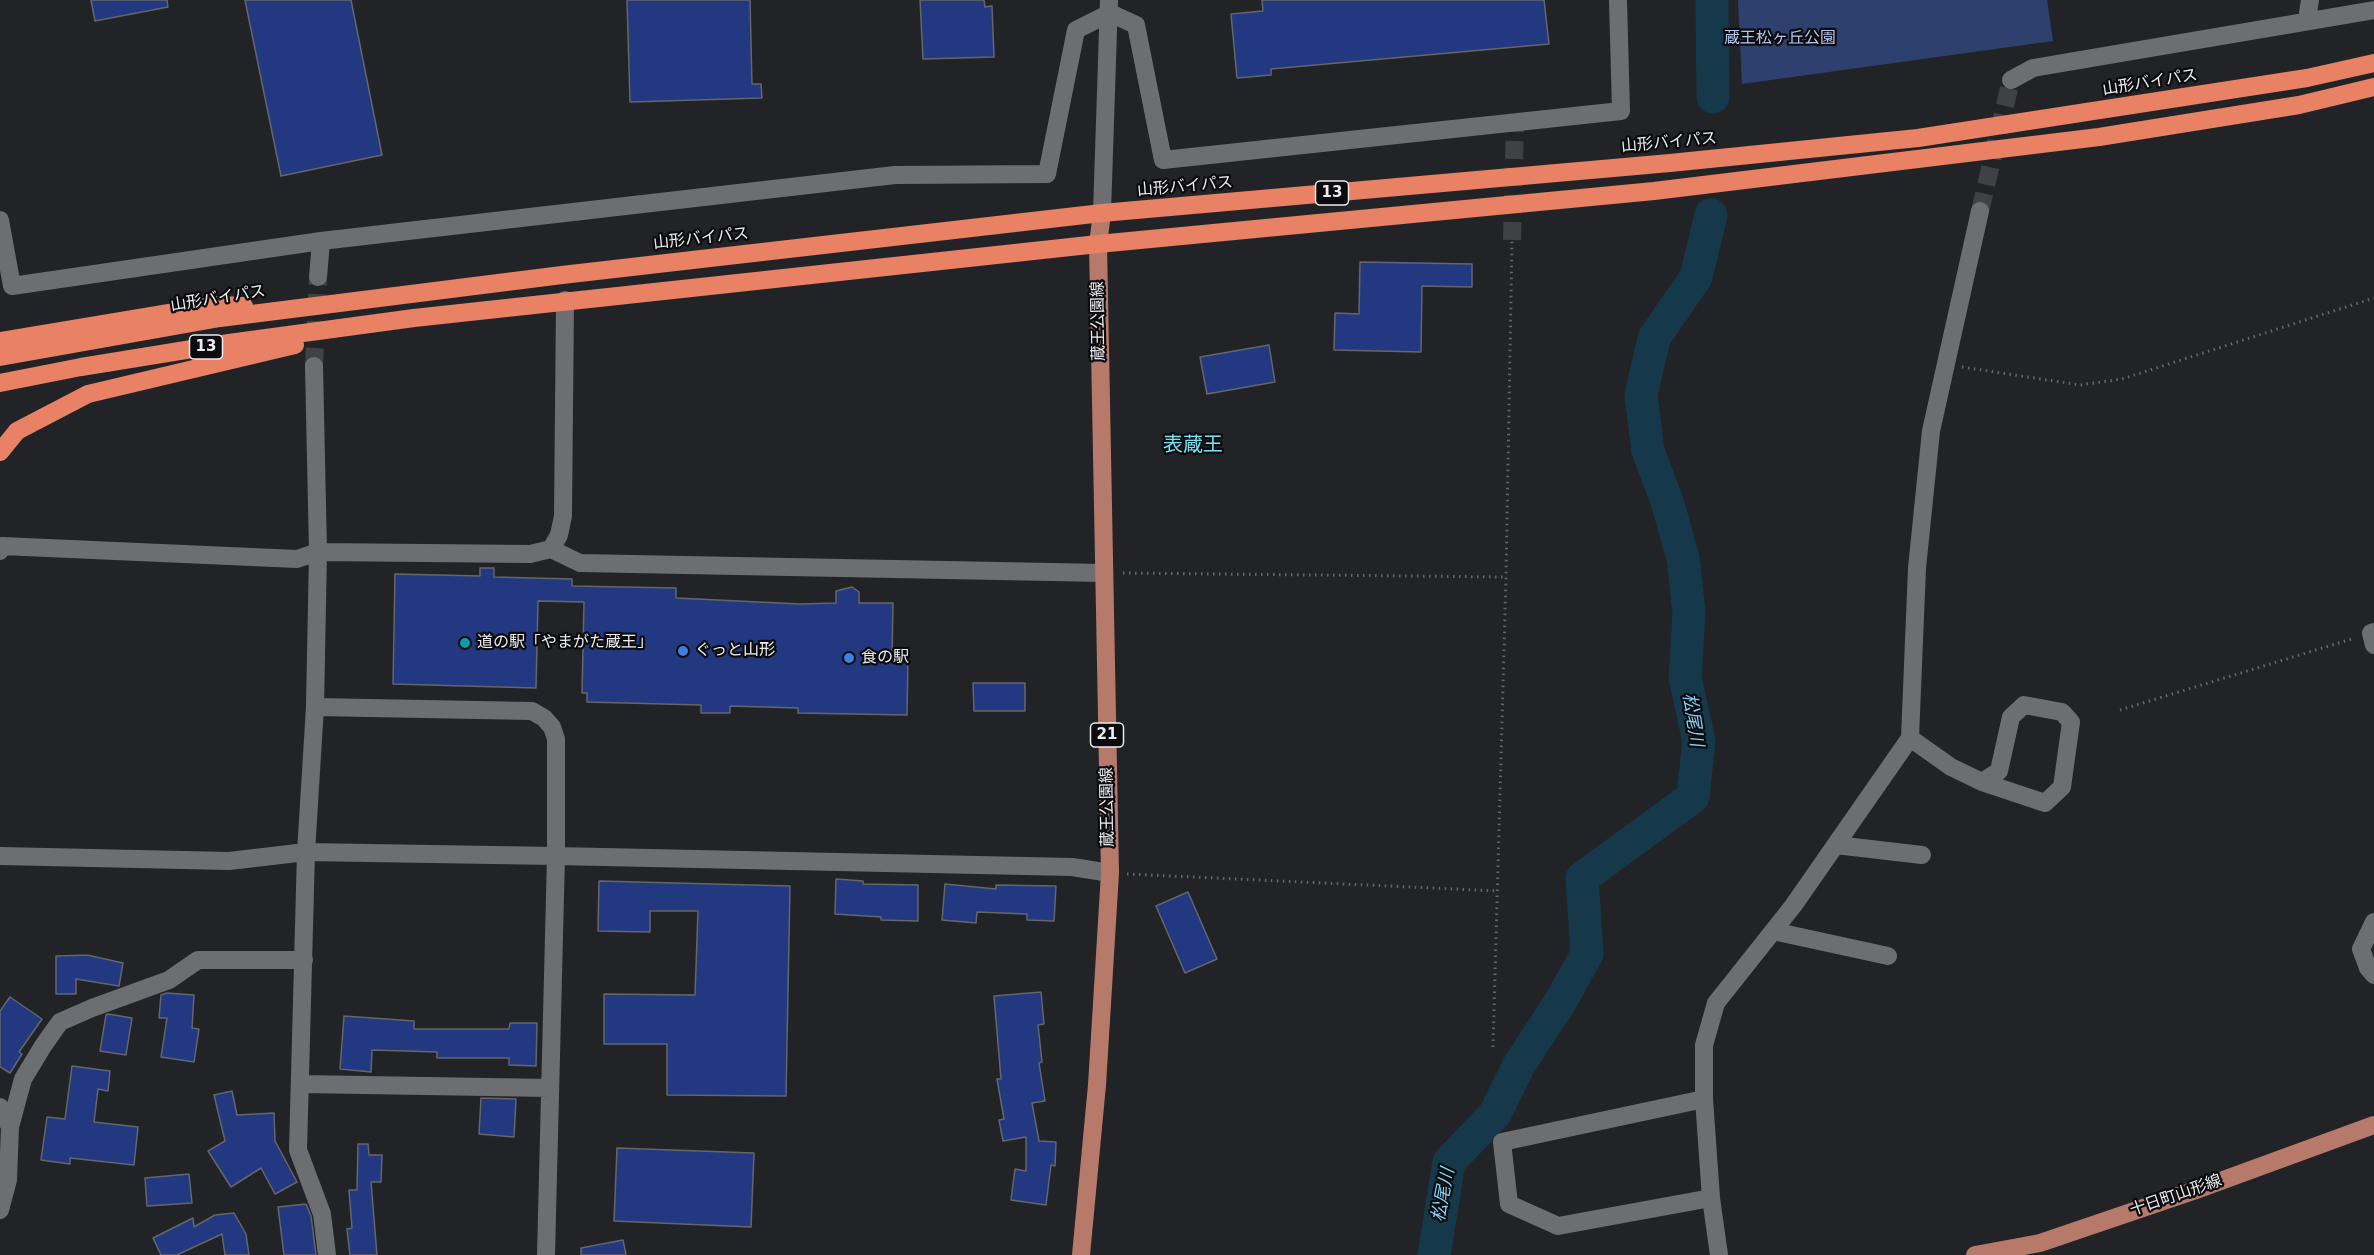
<!DOCTYPE html>
<meta charset="utf-8">
<style>
body{margin:0}
canvas{display:block;background:#212327}
</style>
<canvas width="2374" height="1255"></canvas>
<script>
const ctx = document.querySelector('canvas').getContext('2d');
ctx.lineJoin = 'round';
function paint(path, color) {
  ctx.fillStyle = color;
  ctx.fill(path, 'evenodd');
}
function shape(rows) {
  const path = new Path2D();
  for (const r of rows) {
    path.moveTo(r[0], r[1]);
    for (let i = 2; i < r.length; i += 2) path.lineTo(r[i], r[i + 1]);
  }
  return path;
}
function strokePath(path, color, width, dash) {
  ctx.strokeStyle = color;
  ctx.lineWidth = width;
  ctx.lineCap = dash ? 'butt' : 'round';
  ctx.setLineDash(dash || []);
  ctx.stroke(path);
}
function write(font, color, halo, rows, align = 'center') {
  ctx.font = font + ' "DejaVu Sans","Noto Sans JP",sans-serif';
  ctx.lineWidth = 4.5;
  ctx.setLineDash([]);
  ctx.textBaseline = 'middle';
  ctx.strokeStyle = halo;
  ctx.fillStyle = color;
  for (const [text, x, y, turn = 0] of rows) {
    ctx.save();
    ctx.translate(x, y);
    ctx.rotate((+turn || 0) * Math.PI / 180);
    ctx.textAlign = isNaN(turn) ? turn : align;
    if (halo) ctx.strokeText(text, 0, 0);
    ctx.fillText(text, 0, 0);
    ctx.restore();
  }
}
paint(shape([
 [1738,0,2047,0,2053,41,1742,84]
]), '#2e406e');
strokePath(shape([
 [1712,0,1713,97],
 [1434,1255,1449,1162,1495,1114,1519,1065,1559,1004,1587,954,1582,878,1693,797,1699,741,1685,678,1689,612,1683,558,1667,501,1648,451,1641,395,1654,338,1696,277,1711,215]
]), '#15394a', 33);
const building = shape([
 [91,0,167,0,168,7,95,21,91,0],
 [245,0,351,0,382,155,281,176,245,0],
 [627,0,750,0,752,84,761,84,762,98,630,102,627,0],
 [920,0,984,0,985,7,992,6,994,57,923,59,920,0],
 [1262,0,1544,0,1549,44,1271,69,1271,75,1237,78,1231,14,1263,11,1262,0],
 [1360,262,1472,264,1472,287,1422,286,1421,352,1334,350,1335,313,1359,314,1360,262],
 [1269,345,1275,382,1207,394,1200,357,1269,345],
 [480,568,494,568,494,577,572,579,572,586,676,588,676,598,800,604,836,603,836,591,852,587,859,592,859,603,893,603,892,659,908,659,907,715,798,713,798,708,730,706,730,713,701,713,701,705,587,702,587,693,582,693,584,602,538,601,536,688,393,684,395,574,480,576,480,568],
 [973,683,1025,683,1025,711,974,711,973,683],
 [836,879,863,881,863,884,918,885,918,921,881,920,881,917,835,914,836,879],
 [599,881,790,886,786,1096,667,1095,667,1044,604,1044,604,994,695,995,698,911,650,911,650,932,598,931,599,881],
 [945,884,996,889,996,885,1056,886,1054,921,1027,920,1027,914,977,912,976,923,942,920,945,884],
 [1188,892,1217,959,1185,973,1156,906,1188,892],
 [87,955,123,963,119,986,76,979,76,994,56,994,56,956,87,955],
 [1041,992,1044,1024,1038,1025,1042,1062,1039,1063,1045,1101,1032,1103,1039,1141,1056,1142,1055,1166,1051,1165,1046,1205,1011,1200,1015,1169,1026,1171,1026,1137,1003,1141,999,1120,1004,1119,997,1079,1001,1079,994,996,1041,992],
 [167,993,194,995,192,1028,199,1029,194,1062,161,1057,167,1018,159,1018,161,995,167,993],
 [10,997,42,1019,19,1052,22,1054,10,1073,0,1067,0,1011,10,997],
 [108,1014,132,1018,126,1055,100,1051,106,1015,108,1014],
 [344,1016,414,1021,414,1029,509,1029,510,1023,537,1023,536,1066,509,1065,509,1058,437,1058,437,1052,372,1050,371,1072,340,1069,344,1016],
 [72,1066,110,1071,108,1091,98,1089,94,1122,138,1127,134,1165,70,1158,70,1164,41,1160,47,1117,65,1119,72,1066],
 [232,1091,237,1115,274,1113,275,1141,297,1182,275,1194,261,1168,231,1187,208,1151,225,1141,214,1095,232,1091],
 [481,1098,516,1099,514,1137,479,1134,481,1098],
 [358,1144,368,1144,369,1155,382,1155,381,1182,371,1182,377,1255,350,1255,347,1229,352,1228,349,1190,357,1190,358,1144],
 [617,1148,754,1153,751,1227,614,1221,617,1148],
 [189,1174,192,1203,147,1206,145,1178,189,1174],
 [306,1204,311,1216,316,1255,284,1255,278,1207,306,1204],
 [234,1213,246,1234,249,1255,225,1255,222,1234,177,1255,161,1255,153,1238,193,1218,194,1227,215,1215,234,1213],
 [623,1240,626,1255,581,1255,581,1248,623,1240]
]);
paint(building, '#223881');
strokePath(building, '#64666a', 1.5);
strokePath(shape([
 [1980,211,2011,80],
 [1512,240,1515,122],
 [314,366,318,277]
]), '#3f4145', 18, [18, 9]);
strokePath(shape([
 [1962,367,2080,385,2122,379,2374,298],
 [1123,573,1506,577],
 [2120,710,2355,638],
 [1127,874,1498,891],
 [1493,1047,1506,577,1512,240]
]), '#66686b', 3, [1.5, 4.5]);
strokePath(shape([
 [2307,20,2310,0],
 [2011,80,2033,68,2374,10],
 [1102,213,1109,0],
 [0,220,12,286,321,241,895,175,1047,174,1076,30,1110,13,1136,25,1163,160,1621,111,1618,0],
 [318,277,321,241],
 [314,366,318,552,315,707,306,852,298,1150,322,1214,327,1255],
 [551,549,580,563,1103,573],
 [0,551,2,546,297,559,318,552,530,554,551,549,559,535,563,516,565,300],
 [2374,632,2371,633,2374,645],
 [315,707,532,711,544,718,552,727,556,739,556,856,546,1255],
 [1910,738,1951,767,1982,782,1999,771,2011,717,2024,705,2062,712,2071,722,2062,787,2045,803,1982,782],
 [1836,845,1922,855],
 [0,856,229,861,306,852,556,856,1072,867,1110,873],
 [2374,922,2361,949,2368,968,2374,975],
 [1773,931,1888,956],
 [301,1084,550,1088],
 [1704,1099,1502,1142,1509,1204,1558,1226,1711,1198],
 [0,1107,10,1127,8,1180,0,1210],
 [10,1127,23,1079,43,1046,60,1022,92,1008,169,980,198,960,304,960],
 [1719,1255,1711,1198,1704,1099,1704,1045,1716,1003,1793,906,1910,738,1917,568,1931,431,1980,211]
]), '#6c6e72', 18);
strokePath(shape([
 [1081,1255,1097,1085,1110,873,1098,244,1102,213],
 [1975,1255,2040,1243,2196,1190,2374,1125]
]), '#b7796a', 18);
strokePath(shape([
 [0,341,217,305,244,306],
 [0,357,220,318,562,275,1102,213,1670,163,1918,138,2307,78,2374,63],
 [0,383,81,367,229,343,414,318,1098,244,1654,191,2099,137,2299,105,2374,87],
 [0,452,17,431,88,394,295,345]
]), '#e98164', 18);
for (const [x, y, r, color] of [
 [465,643,6,"#0f9aa8"],
 [683,651,6,"#3f7fe0"],
 [849,658,6,"#3f7fe0"]
]) {
  const dot = new Path2D();
  dot.arc(x, y, r, 0, 2 * Math.PI);
  ctx.fillStyle = color;
  ctx.fill(dot);
  strokePath(dot, '#0c0c0e', 2);
}
for (const [x, y, w] of [
 [1332,193,33],
 [206,347,33],
 [1107,735,33]
]) {
  const box = new Path2D();
  box.roundRect(x - w / 2, y - 12, w, 24, 4.5);
  ctx.fillStyle = '#0c0c0e';
  ctx.fill(box);
  strokePath(box, '#ebecef', 1.5);
}
write('bold 15px', '#ebecef', null, [
 ["13",1332,193],
 ["13",206,347],
 ["21",1107,735]
]);
write('16px', '#b4c6f0', '#0c0c0e', [
 ["蔵王松ヶ丘公園",1780,39]
]);
write('16px', '#ebecef', '#0c0c0e', [
 ["山形バイパス",2150,83,-9],
 ["山形バイパス",1669,143,-5],
 ["山形バイパス",1185,187,-5],
 ["山形バイパス",701,239,-6],
 ["山形バイパス",218,299,-9],
 ["蔵王公園線",1099,321,-91],
 ["蔵王公園線",1108,807,-91],
 ["十日町山形線",2176,1196,-19]
]);
write('16px', '#ebecef', '#0c0c0e', [
 ["道の駅「やまがた蔵王」",477,643],
 ["ぐっと山形",695,651],
 ["食の駅",861,658]
], 'left');
write('italic 18px', '#85d3f9', '#0c0c0e', [
 ["松尾川",1692,720,81],
 ["松尾川",1444,1195,-79]
]);
write('20px', '#78e2f0', '#0c0c0e', [
 ["表蔵王",1193,446]
]);
</script>
